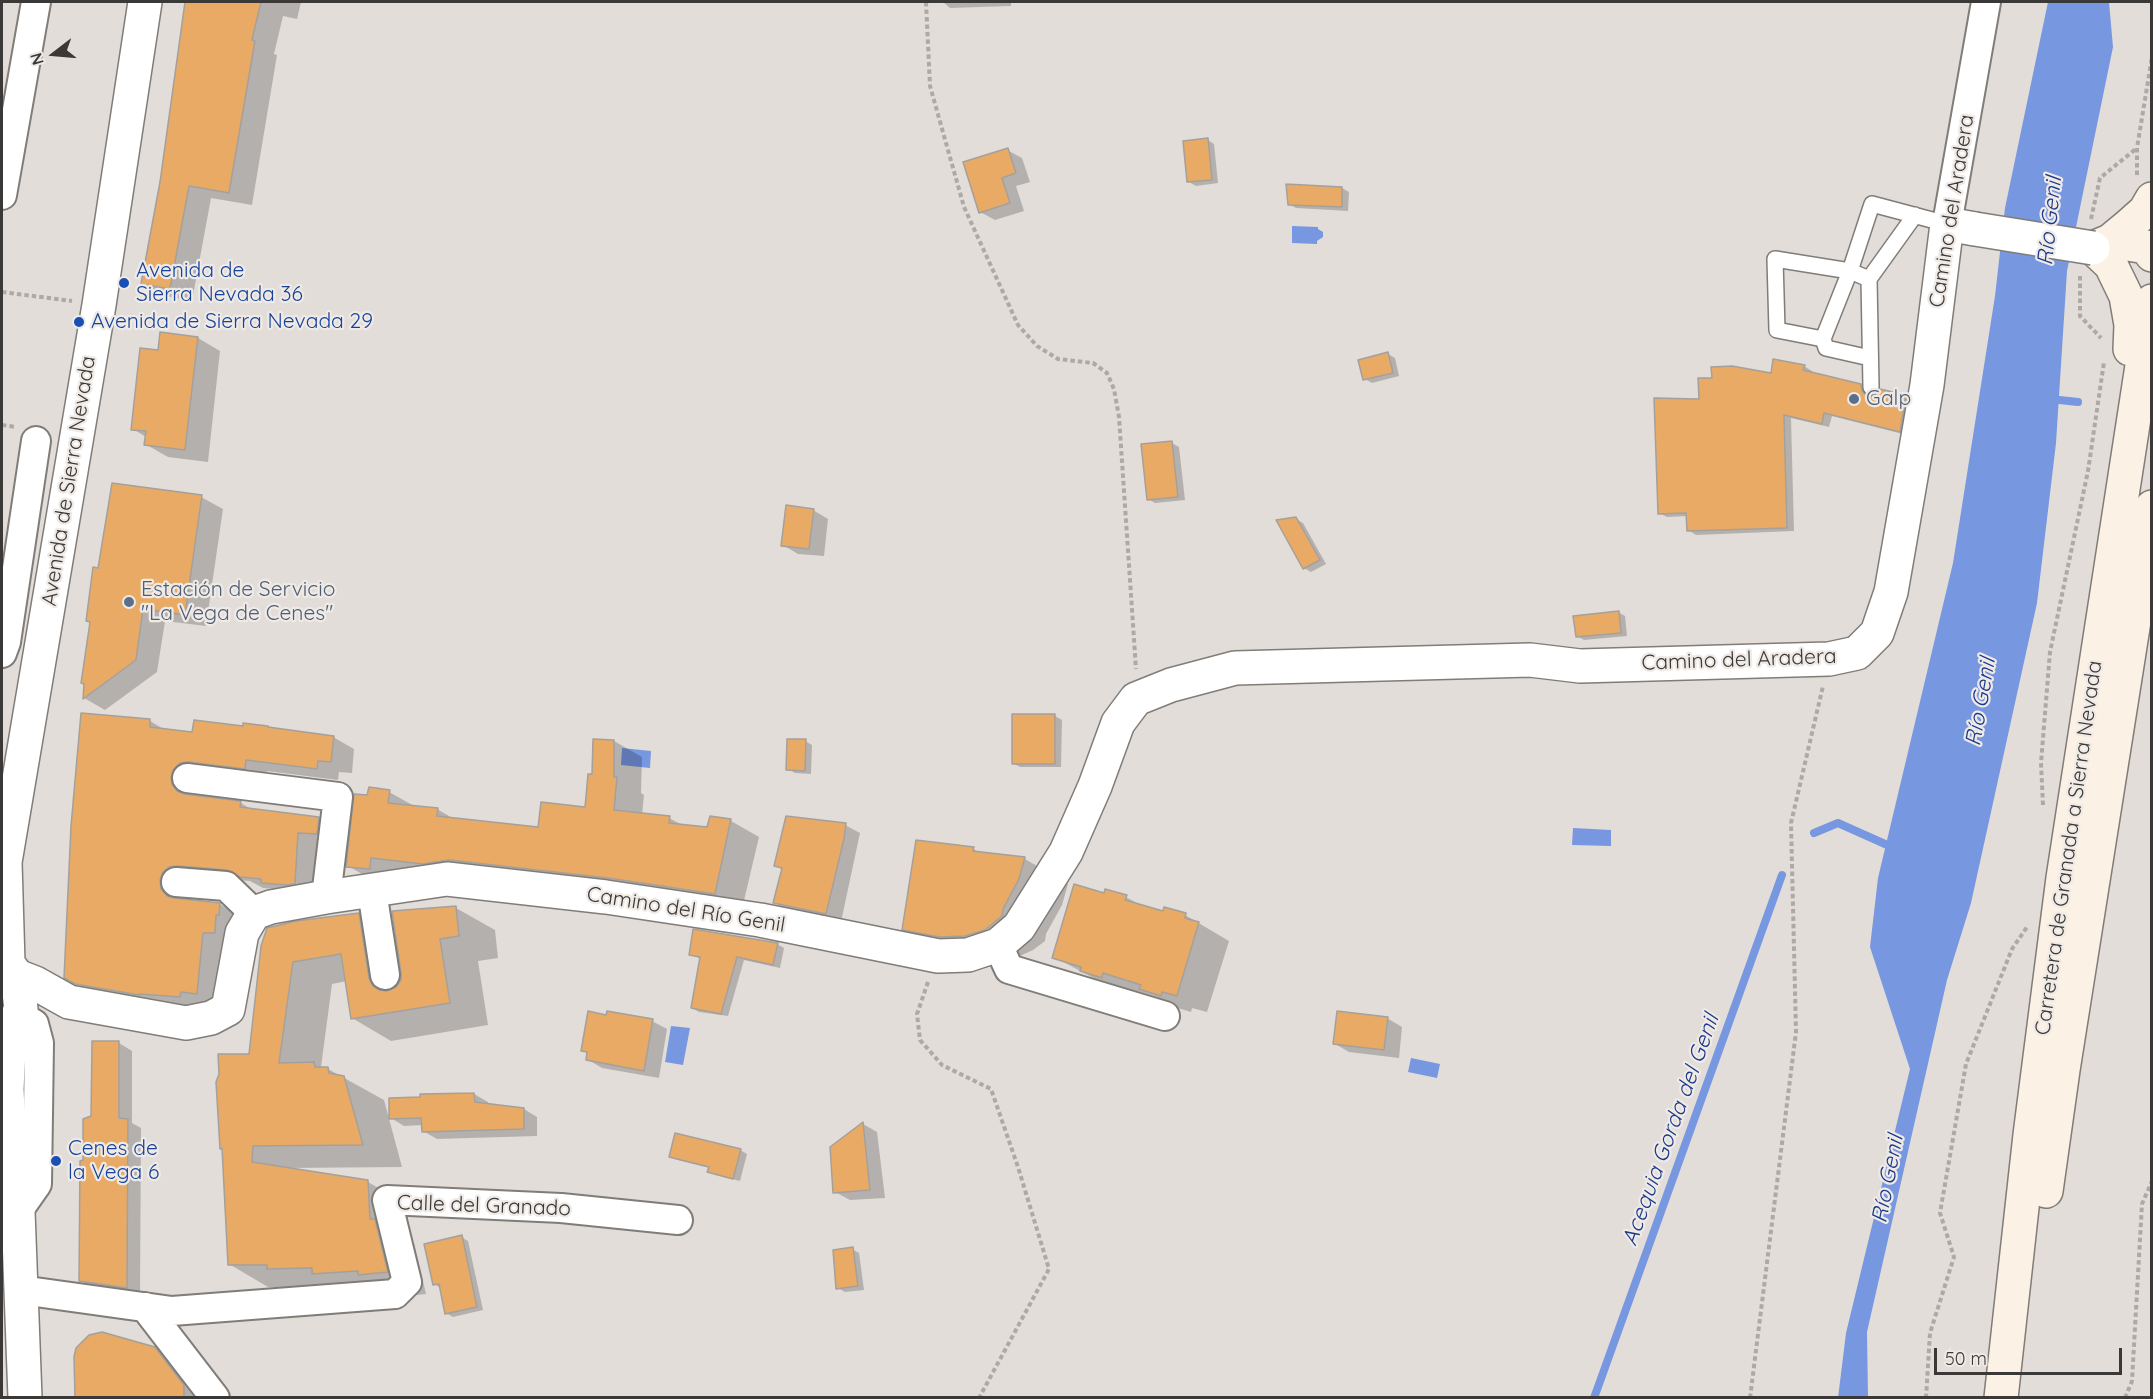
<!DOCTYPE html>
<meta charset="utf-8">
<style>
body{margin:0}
#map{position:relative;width:2153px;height:1399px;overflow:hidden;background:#e2ddd9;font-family:Quicksand,sans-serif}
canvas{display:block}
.frame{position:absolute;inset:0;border:3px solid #3b3937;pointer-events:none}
.north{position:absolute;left:24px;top:24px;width:60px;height:60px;-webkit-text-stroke:4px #efeae6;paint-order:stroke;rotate:254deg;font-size:16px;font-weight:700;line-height:24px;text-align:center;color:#3b3937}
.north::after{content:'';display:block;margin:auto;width:21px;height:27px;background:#3b3937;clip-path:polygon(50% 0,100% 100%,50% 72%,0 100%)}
.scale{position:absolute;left:1934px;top:1348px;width:188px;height:27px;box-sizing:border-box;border:3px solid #3b3937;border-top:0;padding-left:8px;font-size:18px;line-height:21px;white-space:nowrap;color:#3b3937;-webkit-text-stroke:4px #efeae6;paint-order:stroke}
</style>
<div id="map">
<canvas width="2153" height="1399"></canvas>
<div class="frame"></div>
<div class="north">N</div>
<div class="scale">50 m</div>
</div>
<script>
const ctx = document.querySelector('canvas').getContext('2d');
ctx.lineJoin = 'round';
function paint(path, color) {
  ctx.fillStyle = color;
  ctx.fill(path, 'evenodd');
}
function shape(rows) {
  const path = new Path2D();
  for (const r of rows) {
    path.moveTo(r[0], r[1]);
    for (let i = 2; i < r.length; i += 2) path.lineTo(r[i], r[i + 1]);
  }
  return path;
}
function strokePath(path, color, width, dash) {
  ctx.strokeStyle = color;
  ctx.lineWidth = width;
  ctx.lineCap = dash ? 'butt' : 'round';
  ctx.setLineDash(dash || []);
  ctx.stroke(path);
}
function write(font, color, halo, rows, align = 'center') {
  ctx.font = font + ' Quicksand,sans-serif';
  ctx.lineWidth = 4.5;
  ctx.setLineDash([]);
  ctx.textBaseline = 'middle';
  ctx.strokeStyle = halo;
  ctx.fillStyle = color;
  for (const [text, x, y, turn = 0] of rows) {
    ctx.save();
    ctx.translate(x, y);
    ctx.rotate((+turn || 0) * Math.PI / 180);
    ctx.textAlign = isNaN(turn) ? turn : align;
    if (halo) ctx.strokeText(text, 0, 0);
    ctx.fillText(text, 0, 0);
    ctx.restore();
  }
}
paint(shape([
 [2048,2,2109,2,2113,47,2067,271,2056,443,2037,603,1971,903,1947,980,1867,1332,1868,1397,1838,1398,1846,1333,1910,1069,1870,947,1878,878,1953,563,1995,296,2005,208],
 [1292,226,1318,227,1318,229,1323,232,1323,237,1317,241,1317,244,1292,243],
 [622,748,651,751,650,768,621,765],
 [1573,828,1611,830,1611,846,1572,845],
 [671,1026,690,1028,683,1065,665,1062],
 [1411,1058,1440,1064,1437,1078,1408,1072]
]), '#7797e0');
paint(shape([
 [186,2,301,2,297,19,283,16,274,54,277,55,252,205,211,198,192,301,165,296,143,283,161,183],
 [943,2,1011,2,1011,6,950,8],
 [1208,140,1214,144,1218,183,1196,186,1189,182],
 [1007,150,1022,158,1030,182,1016,186,1024,211,995,220,980,212],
 [1342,188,1349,192,1348,211,1296,208,1289,204],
 [161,334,198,338,220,351,208,462,168,457,145,444,146,437,133,429,160,352],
 [1388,354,1395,358,1399,376,1372,383,1365,379],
 [1804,366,1812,371,1811,374,1861,386,1868,390,1870,397,1906,396,1913,401,1907,435,1832,416,1829,427,1791,418,1794,531,1696,535,1688,530,1688,516,1667,517,1659,513,1700,400,1772,374],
 [1172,443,1179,447,1185,500,1155,503,1148,499],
 [201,497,223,509,206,626,165,621,157,672,105,710,84,698,91,622,100,569],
 [813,510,828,519,824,556,798,554,783,545],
 [1296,519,1303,523,1326,564,1311,572,1304,568],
 [1618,612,1625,616,1627,636,1584,640,1577,636],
 [1014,715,1055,716,1062,720,1061,767,1020,767,1013,763],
 [150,721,167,731,193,734,333,737,354,749,352,773,339,772,338,780,267,771,266,780,191,789,192,797,241,803,254,811,318,819,339,831,315,895,284,894,274,889,263,888,250,881,199,877,180,894,182,900,218,903,239,916,218,1005,201,1008,98,995,65,977],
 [614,741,642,757,641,793,644,795,642,815,669,818,684,826,708,829,711,818,731,821,759,837,742,909,376,882,348,866,369,797,389,792,416,807,437,809,454,819,540,829,586,808,593,776],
 [805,741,812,745,811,774,795,773,788,769],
 [845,825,860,833,841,922,789,911,775,903,783,870,775,865],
 [973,849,981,853,1025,859,1068,884,1062,905,1046,934,1045,941,1033,950,1009,961,947,954,904,929],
 [1105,895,1126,897,1144,907,1164,913,1185,915,1229,941,1207,1012,1192,1008,1191,1012,1171,1006,1154,996,1133,990,1132,994,1112,988,1054,957],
 [456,908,495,930,498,958,478,961,488,1025,391,1041,352,1018,347,981,332,984,321,1067,328,1069,384,1100,402,1167,287,1168,368,1182,407,1205,409,1240,414,1243,426,1294,398,1297,308,1291,300,1287,268,1287,229,1264,224,1149,221,1148,251,1056,262,947,358,915,397,937],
 [777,944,784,948,780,968,744,960,728,1016,699,1012,692,1008,701,959,691,955],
 [1387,1018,1402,1027,1399,1058,1349,1052,1335,1044],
 [652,1021,667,1029,659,1078,602,1068,587,1059,589,1053,582,1050],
 [119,1043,132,1051,132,1123,141,1128,140,1295,94,1288,81,1281,85,1162],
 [474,1094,488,1102,488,1105,524,1109,537,1117,537,1136,437,1139,423,1131,423,1125,404,1126,391,1118],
 [863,1124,877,1132,885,1198,850,1200,835,1192],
 [740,1150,747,1154,740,1181,716,1175,709,1171,710,1168,678,1160,671,1157],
 [461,1237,468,1241,483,1310,453,1317,446,1313,441,1288,434,1284],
 [852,1249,859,1253,864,1290,845,1292,838,1288],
 [94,1335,155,1349,183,1365,208,1398,77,1398,77,1348,82,1341]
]), '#0003');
strokePath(shape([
 [2050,399,2078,402],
 [1814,833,1838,823,1894,848],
 [1594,1398,1782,875]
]), '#7797e0', 8);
const building = shape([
 [185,2,261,2,252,40,255,41,229,193,189,186,170,289,141,284,160,182,185,2],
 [1208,138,1212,180,1187,182,1183,141,1208,138],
 [1008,148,1016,173,1002,178,1010,203,979,213,963,162,1008,148],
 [1286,184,1342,187,1342,207,1288,205,1286,184],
 [160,332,198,337,185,450,144,445,146,431,131,430,140,348,158,350,160,332],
 [1388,352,1393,373,1363,380,1358,360,1388,352],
 [1773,359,1805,365,1803,370,1861,384,1862,391,1867,396,1875,396,1880,389,1906,395,1900,432,1824,413,1822,424,1784,415,1787,528,1687,531,1686,513,1658,514,1654,398,1699,399,1698,378,1712,378,1711,367,1732,366,1771,373,1773,359],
 [1172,441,1178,497,1147,500,1141,444,1172,441],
 [112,483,202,495,185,615,143,609,136,660,83,699,84,684,81,683,90,622,86,621,93,567,98,568,112,483],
 [786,505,814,509,809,549,781,546,786,505],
 [1296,517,1320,560,1303,569,1276,520,1296,517],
 [1619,611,1621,633,1576,637,1573,616,1619,611],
 [81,713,150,719,150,727,192,732,194,720,243,726,243,723,268,726,268,727,334,736,331,762,318,761,317,769,246,760,245,769,189,762,180,763,174,769,171,777,172,784,177,791,184,794,241,801,240,807,319,817,317,834,298,833,295,884,286,885,261,883,261,879,240,877,227,870,177,866,169,867,163,872,160,880,161,889,167,896,175,898,220,903,219,915,216,915,215,933,203,933,197,994,181,992,180,997,139,994,139,995,75,984,64,978,71,826,81,713],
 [1012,714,1055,714,1055,764,1012,764,1012,714],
 [593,739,614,740,614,777,617,777,614,810,670,816,669,823,707,827,710,816,731,819,715,894,608,878,449,860,423,864,371,858,370,869,346,867,354,794,367,795,369,787,390,790,388,803,438,808,437,816,538,827,541,802,585,807,588,774,592,774,593,739],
 [787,739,806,739,805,771,786,770,787,739],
 [786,816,846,823,844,839,826,914,773,903,782,868,774,866,786,816],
 [916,840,974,847,973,851,1025,857,1019,879,1003,909,1002,916,985,930,965,936,940,937,902,930,916,840],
 [1074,884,1104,893,1105,889,1127,895,1125,900,1163,911,1164,907,1186,913,1185,918,1199,922,1177,996,1162,992,1161,996,1139,989,1141,985,1103,973,1102,978,1080,971,1081,967,1052,958,1074,884],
 [456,906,459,936,440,939,450,1003,351,1019,341,954,293,962,279,1063,314,1062,315,1067,328,1067,329,1073,344,1076,363,1145,253,1146,252,1162,368,1180,370,1219,375,1219,388,1272,358,1275,358,1271,312,1274,312,1268,267,1269,267,1265,228,1265,222,1148,220,1149,216,1082,219,1074,218,1054,249,1054,261,946,267,928,296,921,359,913,369,978,372,985,379,990,387,991,396,987,401,980,401,973,392,911,456,906],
 [693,929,778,943,773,965,737,957,721,1014,691,1008,700,957,689,955,693,929],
 [588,1011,606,1015,607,1011,653,1019,644,1071,586,1060,587,1052,581,1051,588,1011],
 [1337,1011,1388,1017,1384,1050,1333,1044,1337,1011],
 [92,1041,119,1041,119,1118,128,1119,127,1288,79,1281,80,1161,83,1160,83,1119,91,1116,92,1041],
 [474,1093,475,1102,524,1108,524,1129,422,1132,421,1118,389,1119,389,1098,420,1097,420,1094,474,1093],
 [863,1122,870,1190,833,1193,830,1147,863,1122],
 [675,1133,741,1149,733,1179,707,1172,709,1167,669,1157,675,1133],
 [462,1235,477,1307,445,1314,439,1284,433,1285,424,1244,462,1235],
 [853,1247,858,1286,836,1289,833,1250,853,1247],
 [102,1332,155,1347,184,1385,184,1398,75,1398,74,1357,76,1348,89,1335,102,1332]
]);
paint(building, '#e8aa64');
strokePath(building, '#a4a09c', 1.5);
const service = shape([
 [1915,215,1869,279,1850,271,1872,204,1947,224],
 [1775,259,1850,271,1823,339,1777,330,1775,259],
 [1869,279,1871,387],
 [1823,339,1826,348,1870,358]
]);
const minor = shape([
 [2,195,36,2],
 [1947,224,1986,2],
 [2,653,6,642,36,441],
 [187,778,338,797,326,897],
 [176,882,226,886,254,913],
 [372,891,385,975],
 [998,945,1009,969,1165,1016],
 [18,1211,37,1184,39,1043,34,1024,19,1015],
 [21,1290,172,1311,395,1294,407,1282,387,1200,561,1208,678,1220],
 [145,1307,215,1398]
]);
const tertiary = shape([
 [8,963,5,862,99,305,145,2],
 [17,976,35,983,69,1002,186,1023,211,1018,228,1009,242,933,254,913,271,907,326,897,447,879,606,897,760,920,938,956,968,955,998,945,1019,927,1066,852,1095,786,1118,723,1136,699,1171,685,1235,668,1530,660,1580,666,1829,659,1857,653,1877,633,1891,592,1927,385,1947,224,1975,229],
 [10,1031,7,1089,10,1153,18,1211,25,1398],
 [2,1037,10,1031,21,1009,17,976,6,961]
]);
const secondary = shape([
 [2110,241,2146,247,2152,255],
 [2130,349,2131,325,2126,296,2111,265,2093,248,2110,241,2127,227,2145,211,2152,199],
 [2046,1191,2063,1070,2152,507],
 [2001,1398,2030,1135,2063,878,2152,301]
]);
strokePath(service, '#807c78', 18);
strokePath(minor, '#807c78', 32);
strokePath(tertiary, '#807c78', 36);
strokePath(secondary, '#807c78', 36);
strokePath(shape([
 [926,2,930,86,964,207,1018,325,1037,346,1058,359,1093,363,1107,373,1114,389,1119,417,1136,669],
 [2137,175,2137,148,2152,57],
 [2091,219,2100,178,2137,148],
 [2080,276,2080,316,2101,338],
 [2,292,72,301],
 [2,425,16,427],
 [2043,805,2041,763,2050,652,2088,471,2104,362],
 [928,982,917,1014,920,1040,942,1065,991,1089,1018,1167,1049,1269,979,1398],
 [1750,1398,1796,1032,1791,823,1823,686],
 [1926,1398,1930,1333,1954,1257,1940,1213,1966,1064,2012,949,2027,927],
 [2125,1398,2132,1381,2142,1204,2152,1181]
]), '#aea9a6', 4, [4.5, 3]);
strokePath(service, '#fff', 15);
strokePath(minor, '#fff', 28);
strokePath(tertiary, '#fff', 33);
strokePath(secondary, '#fcf1e5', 33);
const tertiaryBridge = shape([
 [1975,229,2093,248]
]);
strokePath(tertiaryBridge, '#807c78', 36, []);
strokePath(tertiaryBridge, '#fff', 33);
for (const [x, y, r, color] of [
 [124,283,6,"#1a4fb4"],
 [79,322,6,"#1a4fb4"],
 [1854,399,6,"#5c6f8a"],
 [129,602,6,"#5c6f8a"],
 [56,1161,6,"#1a4fb4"]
]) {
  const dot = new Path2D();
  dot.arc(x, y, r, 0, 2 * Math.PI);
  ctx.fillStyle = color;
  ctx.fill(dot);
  strokePath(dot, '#efeae6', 2);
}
write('21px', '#3b3937', '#efeae6', [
 ["Camino del Aradera",1952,211,-81],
 ["Avenida de Sierra Nevada",69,481,-81],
 ["Camino del Aradera",1739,660,-2],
 ["Carretera de Granada a Sierra Nevada",2069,848,-82],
 ["Camino del Río Genil",686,910,9],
 ["Calle del Granado",484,1206,2]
]);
write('21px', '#164399', '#efeae6', [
 ["Avenida de",136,271],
 ["Sierra Nevada 36",136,295],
 ["Avenida de Sierra Nevada 29",91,322],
 ["Cenes de",68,1149],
 ["la Vega 6",68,1173]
], 'left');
write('21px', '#4e5e75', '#efeae6', [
 ["Galp",1866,399],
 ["Estación de Servicio",141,590],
 ["\"La Vega de Cenes\"",141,614]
], 'left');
write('italic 22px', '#1a398c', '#efeae6', [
 ["Río Genil",2050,221,-84],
 ["Río Genil",1981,702,-80],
 ["Acequia Gorda del Genil",1671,1130,-70],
 ["Río Genil",1888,1179,-79]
]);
</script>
